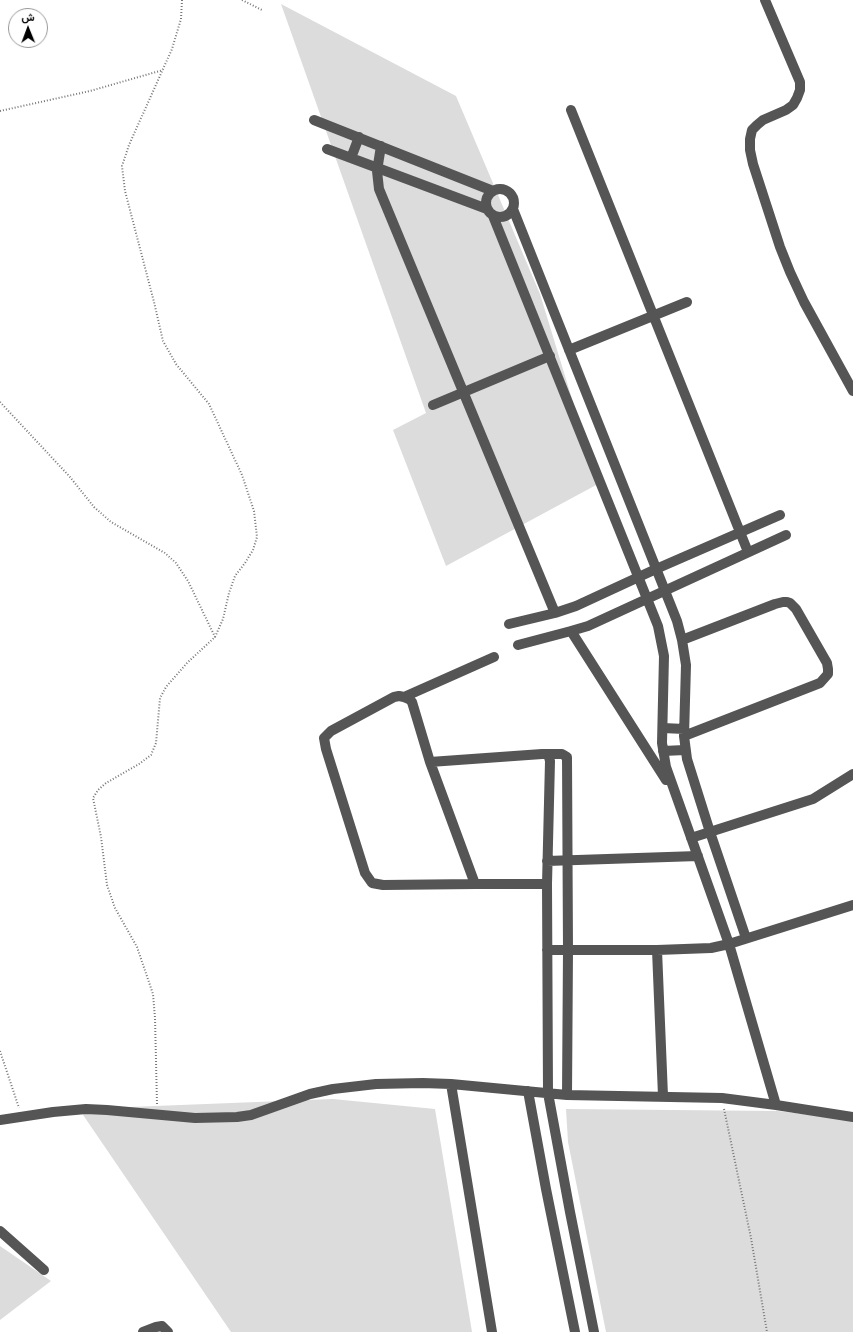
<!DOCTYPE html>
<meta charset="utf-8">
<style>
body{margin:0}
#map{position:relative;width:853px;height:1332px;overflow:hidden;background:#fff;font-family:"IBM Plex Sans",Vazirmatn,sans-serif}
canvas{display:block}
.north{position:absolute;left:8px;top:8px;width:40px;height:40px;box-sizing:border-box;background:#fff;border:1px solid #999;border-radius:50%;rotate:359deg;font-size:11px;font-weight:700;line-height:16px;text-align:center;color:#000}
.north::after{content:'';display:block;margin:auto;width:14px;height:18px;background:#000;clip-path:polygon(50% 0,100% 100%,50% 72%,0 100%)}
</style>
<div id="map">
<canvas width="853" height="1332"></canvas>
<div class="north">ش</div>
</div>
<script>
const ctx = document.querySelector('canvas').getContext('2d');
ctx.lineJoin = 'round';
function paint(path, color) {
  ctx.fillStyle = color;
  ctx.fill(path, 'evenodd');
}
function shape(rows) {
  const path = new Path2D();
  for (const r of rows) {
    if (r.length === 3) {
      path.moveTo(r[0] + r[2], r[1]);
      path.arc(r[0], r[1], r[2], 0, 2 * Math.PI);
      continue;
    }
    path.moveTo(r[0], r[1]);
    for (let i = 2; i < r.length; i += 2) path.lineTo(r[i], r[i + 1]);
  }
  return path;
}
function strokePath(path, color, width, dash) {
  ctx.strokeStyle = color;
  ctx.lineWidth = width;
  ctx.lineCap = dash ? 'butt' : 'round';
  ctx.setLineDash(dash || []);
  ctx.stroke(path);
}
paint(shape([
 [281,4,456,96,540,294,598,484,446,566,393,430,426,413],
 [333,1099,435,1109,472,1332,231,1332,79,1109],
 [566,1109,778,1111,853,1120,853,1332,606,1332,568,1142],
 [0,1246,51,1281,0,1320]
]), '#dcdcdc');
strokePath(shape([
 [242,0,262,10],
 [0,111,90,91,163,70],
 [0,402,70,477,94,507,111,522,165,553,176,563,188,581,215,637],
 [0,1051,19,1108],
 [157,1104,155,1018,153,994,137,947,115,908,107,885,101,837,93,798,98,790,106,783,139,764,151,755,156,743,160,698,166,687,187,663,215,637,223,619,229,593,235,576,245,563,253,550,257,537,254,511,242,475,209,404,176,364,163,341,154,302,125,191,122,166,129,145,172,49,181,19,182,0],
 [724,1109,751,1238,767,1332]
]), '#777', 2, [1, 2]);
strokePath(shape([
 [765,0,800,82,800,90,797,98,793,105,786,110,763,120,757,125,752,130,750,139,750,150,753,164,780,247,790,272,804,302,853,391],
 [571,110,748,552],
 [314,120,493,191],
 [381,146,377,171,379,189,555,613],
 [327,149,487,209],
 [351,158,359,137],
 [500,203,14],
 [513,209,677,621,682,640,686,665,684,736,687,759,710,832,746,938],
 [493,216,658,626,664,656,662,743,666,767,729,944,776,1105],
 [569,350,687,302],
 [433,405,550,356],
 [509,624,555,613,576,606,656,569,780,515],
 [571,631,666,780],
 [682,640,775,604,783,602,787,602,790,603,796,609,827,663,828,669,828,674,820,683,684,736],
 [518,645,571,631,588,626,786,535],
 [404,697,494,657],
 [663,728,684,729],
 [663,751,685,750],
 [548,754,550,761,547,884,548,1093,570,1212,594,1332],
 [430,762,542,754,562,754,567,757,568,950,567,1095],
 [691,838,813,799,853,774],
 [547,861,698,856],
 [475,884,430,762,412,702,409,699,404,697,399,696,394,697,331,731,324,738,326,749,365,873,372,883,383,885,475,884,547,884],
 [547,950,657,950,711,948,729,944,853,905],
 [657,950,663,1096],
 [451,1084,492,1332],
 [528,1091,546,1189,575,1332],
 [0,1120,53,1112,86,1109,107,1110,195,1118,237,1117,251,1115,310,1094,333,1089,376,1084,423,1083,451,1084,567,1095,722,1098,776,1105,853,1117],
 [0,1231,44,1270],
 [143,1332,156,1327,162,1326,168,1332]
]), '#555', 10);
</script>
